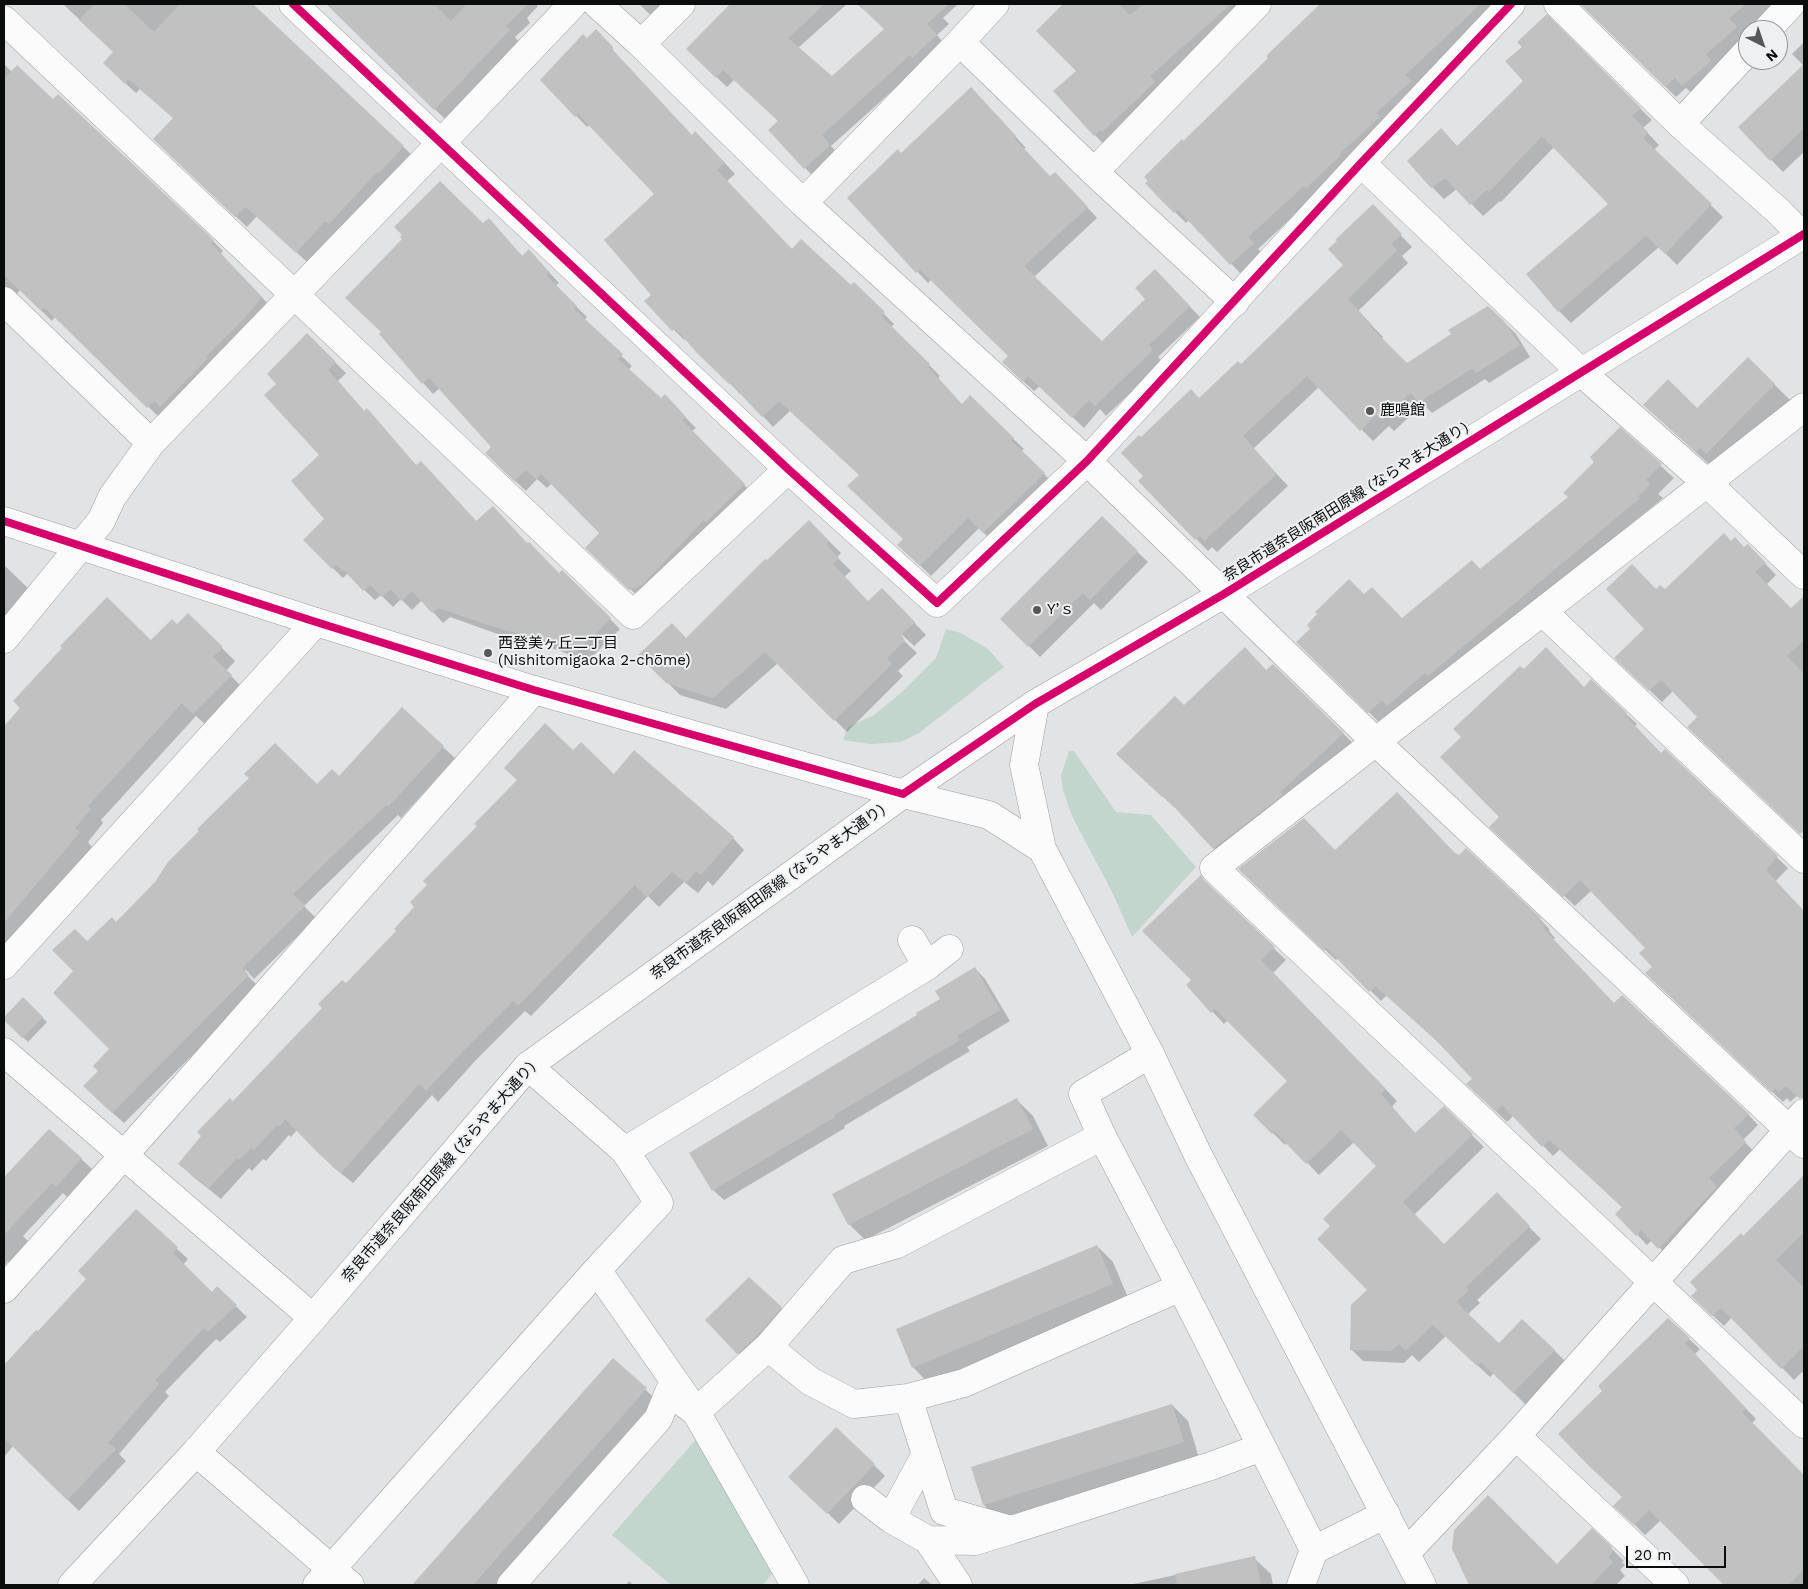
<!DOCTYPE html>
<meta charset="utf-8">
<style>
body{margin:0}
#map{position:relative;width:1808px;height:1589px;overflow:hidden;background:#e2e3e4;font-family:"Work Sans",sans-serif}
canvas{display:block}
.frame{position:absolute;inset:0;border:5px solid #0b0c0c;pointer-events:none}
.north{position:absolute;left:1738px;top:20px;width:50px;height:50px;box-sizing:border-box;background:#eef0f2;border:1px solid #939596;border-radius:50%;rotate:139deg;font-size:14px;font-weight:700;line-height:20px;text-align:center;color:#0b0c0c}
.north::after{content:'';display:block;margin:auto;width:18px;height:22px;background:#565758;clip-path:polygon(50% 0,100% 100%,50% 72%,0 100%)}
.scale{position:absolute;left:1626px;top:1546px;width:100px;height:22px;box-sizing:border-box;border:2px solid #0b0c0c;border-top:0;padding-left:6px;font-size:15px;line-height:18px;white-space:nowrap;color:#0b0c0c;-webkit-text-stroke:4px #eef0f2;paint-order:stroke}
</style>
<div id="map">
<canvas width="1808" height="1589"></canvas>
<div class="frame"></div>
<div class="north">N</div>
<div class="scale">20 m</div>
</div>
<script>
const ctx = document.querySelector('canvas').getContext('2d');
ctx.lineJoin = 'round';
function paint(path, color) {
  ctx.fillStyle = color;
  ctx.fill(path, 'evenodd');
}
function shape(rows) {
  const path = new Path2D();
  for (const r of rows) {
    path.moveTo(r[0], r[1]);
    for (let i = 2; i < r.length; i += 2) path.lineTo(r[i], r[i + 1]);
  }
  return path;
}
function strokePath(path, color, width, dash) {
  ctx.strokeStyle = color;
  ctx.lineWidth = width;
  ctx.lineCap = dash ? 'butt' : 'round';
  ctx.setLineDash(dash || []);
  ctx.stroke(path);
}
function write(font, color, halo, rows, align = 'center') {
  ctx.font = font + ' "Work Sans","Noto Sans JP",sans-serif';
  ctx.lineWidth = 4;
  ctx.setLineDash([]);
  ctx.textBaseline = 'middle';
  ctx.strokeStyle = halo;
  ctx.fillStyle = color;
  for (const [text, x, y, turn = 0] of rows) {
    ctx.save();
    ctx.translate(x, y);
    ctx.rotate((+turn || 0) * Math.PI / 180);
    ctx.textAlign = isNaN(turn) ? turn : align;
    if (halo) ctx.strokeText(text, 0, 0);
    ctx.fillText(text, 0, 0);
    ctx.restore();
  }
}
paint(shape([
 [946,629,961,633,988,649,1004,667,919,733,901,742,871,744,843,740,848,727,874,715,901,693,936,658],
 [1069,751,1074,751,1116,812,1151,815,1196,867,1132,937,1113,894,1072,816,1063,790,1061,776],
 [699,1436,774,1571,763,1585,671,1585,612,1535]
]), '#c2d6cd');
paint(shape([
 [63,4,251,4,414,157,340,234,337,231,307,262,257,216,247,227,165,150,174,118,140,89,136,93,115,74,115,53],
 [327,4,535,4,538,6,527,18,530,23,515,37,519,42,446,120],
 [639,4,671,4,657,21],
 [770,4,847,4,798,48,832,78,886,29,857,4,958,4,943,18,949,24,937,35,947,47,921,65,831,146,840,156,815,178,805,168,780,121,734,80,727,87,698,60,748,23],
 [1064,4,1245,4,1105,146,1055,91,1078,71,1038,31],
 [1322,4,1503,4,1414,86,1420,92,1315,196,1258,249,1263,254,1241,274,1189,220,1186,223,1157,194,1184,143,1270,58,1268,56],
 [1582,4,1775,4,1743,34,1747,38,1715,66,1721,72,1694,95,1686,88,1676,97],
 [1554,24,1652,120,1643,128,1659,145,1654,150,1723,217,1677,265,1659,247,1571,323,1559,311,1610,204,1554,147,1501,202,1500,201,1483,216,1457,189,1444,199,1432,187,1458,147,1524,81],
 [1804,42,1804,152,1783,172,1739,127,1804,66,1792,54],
 [4,64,12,72,53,101,213,241,223,251,221,254,272,308,159,417,55,317,52,321,20,290,15,296,4,301],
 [542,80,692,136,706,143,735,174,727,181,792,250,851,287,854,284,894,324,891,327,940,376,938,378,962,405,970,397,1024,449,1021,451,1054,484,994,543,979,528,931,576,899,545,904,539,860,475,790,411,773,427,741,393,740,394,686,338,684,340,646,301,653,295,656,194,590,124,587,127],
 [982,100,1026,148,1023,149,1050,178,1066,184,1097,218,1033,278,1102,343,1166,282,1200,317,1158,357,1163,362,1106,416,1100,409,1084,428,1040,386,1034,391,1014,373,1009,356,932,279,928,283,849,199,901,154],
 [1373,206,1412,247,1402,256,1408,263,1358,311,1383,337,1381,339,1407,364,1452,335,1488,307,1516,334,1530,357,1489,383,1485,379,1432,413,1423,404,1394,431,1389,426,1373,441,1319,387,1253,449,1288,486,1217,552,1212,547,1208,551,1140,481,1144,476,1141,439,1199,400,1241,365,1345,265],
 [489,219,523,257,539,261,559,283,555,286,587,317,584,320,632,366,628,370,661,399,664,396,696,428,692,431,754,495,641,599,597,558,601,533,552,483,547,488,537,479,526,491,497,464,492,447,440,388,433,394,380,334],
 [307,335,346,373,338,381,365,412,417,466,431,472,477,522,528,545,559,574,562,571,620,629,587,662,558,650,506,637,450,617,443,623,422,600,412,610,401,599,393,607,381,595,375,600,347,574,343,578,304,540,326,519,321,455,278,384],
 [1748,358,1791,401,1712,467,1644,405,1697,409],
 [1620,429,1674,478,1658,494,1663,498,1382,725,1297,642,1364,596,1402,619,1480,570,1570,497],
 [1102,518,1148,562,1101,610,1094,603,1040,657,1002,619],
 [809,521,841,553,837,557,851,571,844,577,868,602,894,601,926,635,914,646,897,630,895,632,917,653,898,671,903,676,847,732,778,663,726,709,680,695,640,655,686,640],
 [1731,543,1744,549,1748,546,1776,575,1766,585,1791,610,1803,598,1804,599,1804,816,1673,691,1662,702,1627,669,1646,629,1656,590,1665,591],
 [4,565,34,594,4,629],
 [188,614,235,661,226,671,244,689,207,726,196,716,101,820,103,823,88,842,92,847,30,921,4,946,4,727,22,708,151,642,177,625],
 [1273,665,1354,744,1224,859,1175,806,1174,807,1128,764,1184,707,1266,671],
 [1524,671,1584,688,1626,714,1637,724,1635,726,1661,755,1665,751,1788,868,1775,882,1804,913,1804,1090,1790,1102,1787,1098,1783,1102,1657,984,1647,948,1592,890,1575,906,1501,837,1500,817,1463,737],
 [402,709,455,758,401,818,398,815,304,906,316,918,254,979,246,970,244,972,260,988,124,1123,96,1098,100,1071,111,1049,75,971,87,943,317,786,339,778],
 [573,752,614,776,733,838,744,850,713,886,708,881,698,893,684,882,659,907,648,896,531,1016,525,1011,476,1060,438,1102,432,1095,353,1183,333,1167,297,1130,291,1137,289,1135,266,1161,263,1159,252,1171,249,1168,221,1199,191,1175,180,1163,233,1103],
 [1335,852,1455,854,1540,919,1550,930,1549,931,1555,938,1553,940,1614,1004,1748,1114,1758,1125,1743,1140,1756,1154,1670,1258,1652,1240,1647,1245,1617,1214,1623,1208,1560,1149,1553,1156,1514,1115,1507,1122,1479,1095,1474,1079,1443,1047,1387,995,1381,1001,1338,958,1336,960,1250,880],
 [1214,891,1286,960,1273,973,1397,1101,1392,1107,1416,1134,1444,1108,1484,1147,1414,1215,1444,1246,1497,1194,1541,1239,1477,1300,1480,1303,1467,1315,1499,1345,1554,1350,1566,1362,1526,1405,1494,1373,1490,1377,1446,1336,1419,1362,1412,1355,1404,1363,1363,1361,1351,1349,1369,1290,1332,1226,1378,1166,1354,1142,1319,1175,1287,1142,1285,1145,1255,1115,1288,1081,1228,1020,1224,1024,1188,985,1193,980],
 [975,968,985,979,1010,1021,967,1047,970,1051,844,1126,845,1128,724,1200,713,1190,941,1000],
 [23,999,47,1022,28,1042,4,1019],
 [1017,1100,1033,1116,1048,1146,865,1240,849,1224],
 [50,1130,92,1169,67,1197,63,1193,23,1236,33,1246,12,1265,8,1261,4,1266,4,1178],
 [1804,1177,1804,1374,1802,1372,1794,1380,1732,1317,1724,1326,1703,1306,1743,1238],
 [136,1211,188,1259,183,1265,212,1293,217,1288,247,1317,220,1342,216,1339,165,1392,169,1396,119,1454,126,1461,79,1511,13,1446,4,1457,4,1365,38,1333,88,1279],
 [1097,1246,1113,1262,1129,1300,929,1384,913,1367],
 [781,1308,791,1319,748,1364,738,1353],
 [1689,1339,1700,1349,1694,1355,1756,1419,1752,1423,1804,1476,1804,1585,1724,1585,1661,1520,1645,1535,1626,1516,1624,1497,1560,1434],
 [613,1360,662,1405,503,1585,414,1585],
 [1172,1405,1188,1421,1199,1458,1000,1521,984,1505,972,1468],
 [874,1465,885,1476,839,1524,801,1487],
 [1453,1548,1557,1565,1611,1548,1624,1561,1622,1562,1625,1565,1620,1570,1625,1576,1616,1585,1470,1585],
 [1254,1558,1271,1574,1273,1585,1129,1585],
 [924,1578,932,1585,918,1585],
 [629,1581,633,1585,626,1585]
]), '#0003');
paint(shape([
 [94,4,124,4,154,32,180,4,253,4,404,146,379,173,377,172,329,224,325,221,296,253,246,207,235,217,153,139,173,118,128,79,125,84,103,63,113,52,79,20],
 [326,4,434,4,451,21,467,4,528,4,506,26,510,30,434,110],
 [730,4,825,4,788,38,832,76,884,29,858,4,949,4,927,24,937,35,912,58,910,55,822,135,830,145,804,169,768,130,778,121,723,70,716,78,686,49],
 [1063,4,1118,4,1130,15,1143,4,1231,4,1150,76,1155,82,1102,132,1100,130,1094,136,1053,91,1076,71,1036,31],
 [1320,4,1481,4,1405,75,1411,81,1376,113,1380,117,1339,154,1340,156,1306,188,1304,186,1248,237,1254,243,1230,265,1178,210,1174,213,1156,195,1145,183,1148,181,1144,177,1182,139,1183,141,1215,110,1268,58,1266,56],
 [1580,4,1746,4,1729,18,1737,27,1706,54,1711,61,1682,86,1675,78,1665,87],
 [1547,14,1641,108,1632,116,1648,132,1643,138,1712,204,1665,254,1646,236,1558,312,1526,274,1608,204,1542,136,1489,192,1487,190,1470,205,1445,178,1431,188,1407,161,1441,128,1457,146,1523,81,1505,61,1522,47,1517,42],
 [596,29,613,47,613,50,692,135,695,131,725,163,717,170,792,249,801,239,851,285,854,282,885,312,881,316,930,364,928,367,962,404,970,395,1014,438,1011,440,1045,473,983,533,968,518,920,566,897,545,903,539,847,486,859,475,779,401,762,417,730,383,729,384,697,353,675,328,672,331,644,301,651,295,604,240,654,194,578,114,575,117,540,80,583,34,587,38],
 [1804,64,1804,128,1770,161,1738,127],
 [17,65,53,99,58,94,214,240,211,243,262,297,242,321,206,356,208,358,160,407,154,401,147,408,48,311,44,308,41,311,4,275,4,79],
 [971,87,1016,136,1014,138,1050,176,1055,172,1088,207,1024,266,1102,341,1145,299,1135,288,1155,269,1190,306,1149,345,1153,350,1095,406,1089,400,1072,418,1028,376,1023,382,1002,362,1008,356,920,270,916,273,847,198,898,149,901,153],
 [440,181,483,223,489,218,522,256,529,249,549,272,546,275,577,306,574,309,623,354,618,359,661,398,665,394,686,417,682,420,745,484,706,522,704,520,642,585,629,590,585,548,599,533,541,474,536,479,526,470,514,481,485,453,491,447,429,378,422,384,379,334,381,332,345,298,402,239,400,237,402,235,394,227],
 [1373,204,1402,234,1391,244,1397,250,1348,299,1372,325,1370,326,1407,363,1451,334,1448,330,1488,306,1504,321,1520,345,1476,373,1473,368,1419,402,1410,393,1382,420,1376,415,1360,431,1307,376,1243,436,1277,474,1204,541,1200,536,1195,540,1138,481,1143,476,1121,453,1139,435,1141,437,1191,389,1199,398,1238,361,1241,364,1343,265,1328,249,1337,241,1335,240],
 [307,333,336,362,328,370,364,411,367,408,416,465,421,461,476,521,493,506,527,543,529,542,559,573,562,570,611,618,576,653,547,641,494,627,439,608,432,613,412,591,401,601,391,589,382,597,370,585,363,591,344,570,343,571,336,565,332,569,303,540,324,519,291,481,319,455,264,395,276,384,267,374],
 [1748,357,1775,384,1706,454,1700,448,1696,452,1643,405,1668,379,1697,408],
 [1620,427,1662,464,1646,480,1651,484,1638,496,1640,498,1428,676,1425,673,1387,706,1382,700,1368,713,1296,642,1310,629,1307,625,1317,614,1315,612,1349,579,1364,594,1372,587,1402,618,1472,560,1480,569,1568,497,1563,493,1594,462,1590,457],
 [1102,516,1138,551,1090,600,1083,593,1028,647,1000,619],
 [809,520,829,541,826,544,839,558,833,564,868,601,882,588,915,622,901,635,905,640,887,658,892,664,834,721,765,652,713,698,666,683,638,655,672,623,686,638,765,559,767,560],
 [1724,533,1731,541,1735,537,1744,547,1748,544,1766,563,1755,572,1791,608,1804,596,1804,640,1787,656,1804,674,1804,830,1800,834,1687,727,1697,717,1661,680,1649,691,1614,658,1644,629,1606,589,1632,564,1656,589,1660,585,1665,589],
 [107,597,151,640,172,619,177,624,188,613,223,647,213,657,232,675,193,714,182,703,88,806,91,809,75,828,80,832,4,923,4,726,20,708,13,701,62,648,60,646],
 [1245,647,1266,670,1273,664,1344,733,1280,792,1283,795,1213,849,1164,796,1162,797,1116,754,1175,696,1184,705],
 [1546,647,1584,687,1591,679,1627,713,1625,715,1661,753,1665,749,1778,856,1766,870,1804,911,1804,1098,1799,1098,1786,1086,1779,1092,1775,1088,1771,1092,1645,973,1652,967,1639,953,1645,948,1580,880,1563,897,1489,827,1499,817,1440,757,1461,737,1453,729,1520,666,1524,669],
 [402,707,444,746,388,807,386,805,293,894,305,906,242,968,249,975,112,1113,83,1086,98,1071,93,1066,109,1049,53,993,73,971,52,950,75,929,87,941,112,917,116,922,155,882,168,862,199,831,197,829,249,778,244,774,275,743,317,784,332,769,339,776],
 [545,723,573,750,581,742,614,774,634,750,734,837,701,875,696,871,686,883,672,872,647,897,635,885,518,1006,513,1001,465,1049,426,1091,419,1084,341,1173,320,1155,285,1119,279,1127,277,1125,254,1150,251,1148,239,1160,237,1158,209,1188,178,1164,201,1136,197,1132,230,1098,233,1101,322,1008,318,1004,342,980,346,983,396,931,394,929,414,907,410,902,427,885,423,881,477,826,474,824,517,780,504,768],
 [1397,792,1454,852,1459,855,1466,848,1541,918,1539,920,1545,926,1543,928,1614,1003,1622,995,1749,1114,1734,1128,1746,1142,1709,1178,1717,1187,1658,1249,1641,1230,1636,1236,1615,1214,1622,1207,1549,1140,1542,1147,1502,1105,1496,1112,1466,1084,1472,1079,1436,1040,1375,986,1369,992,1327,948,1324,951,1238,869,1304,818,1335,850],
 [1201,875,1203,879,1275,947,1261,960,1386,1089,1381,1094,1415,1133,1444,1106,1473,1134,1403,1202,1444,1244,1497,1192,1530,1226,1466,1287,1469,1290,1456,1302,1499,1343,1522,1319,1555,1350,1513,1393,1481,1362,1477,1366,1433,1325,1406,1351,1399,1344,1391,1351,1350,1350,1351,1305,1367,1290,1317,1239,1330,1226,1323,1219,1376,1166,1341,1130,1306,1164,1274,1131,1272,1134,1253,1115,1287,1081,1215,1009,1211,1013,1186,985,1191,980,1142,931],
 [975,967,1000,1010,957,1036,960,1040,834,1115,835,1117,712,1191,689,1153,917,1015,916,1013,940,999,935,991],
 [23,997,43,1017,22,1038,4,1020,4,1017],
 [1017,1098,1033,1129,848,1225,832,1194],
 [49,1129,82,1158,56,1187,52,1183,4,1235,4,1177],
 [1804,1175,1804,1232,1776,1260,1804,1288,1804,1346,1781,1369,1721,1308,1712,1316,1691,1296,1697,1290,1690,1282,1741,1233,1743,1236],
 [136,1209,178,1247,173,1253,212,1292,217,1286,237,1305,208,1332,204,1328,155,1380,159,1384,108,1443,116,1449,67,1500,4,1438,4,1365,36,1330,38,1331,86,1279,78,1271],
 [1097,1245,1113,1284,912,1368,896,1329],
 [749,1277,782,1307,757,1336,737,1354,705,1320],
 [1668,1318,1690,1338,1685,1343,1746,1408,1742,1412,1804,1475,1804,1570,1788,1585,1724,1585,1649,1510,1634,1525,1613,1506,1622,1497,1588,1465,1558,1434,1602,1391,1598,1386],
 [613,1358,647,1388,473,1585,412,1585],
 [1172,1404,1184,1442,983,1505,971,1467],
 [836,1427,875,1464,827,1514,788,1477],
 [1488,1495,1557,1564,1592,1528,1612,1547,1611,1549,1613,1552,1608,1557,1613,1562,1591,1585,1469,1585,1452,1549,1454,1530],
 [1255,1556,1261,1585,1177,1585,1175,1574]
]), '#c2c1c1');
const minor = shape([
 [293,4,788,469,937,603,1087,461,1361,163,1511,4],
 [597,4,641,44,803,203,1087,461,1376,742,1804,1144],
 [1558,4,1680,124,1777,210,1804,237],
 [4,20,633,615,788,469],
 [1767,30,1791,4],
 [960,42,1094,172,1235,302],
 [641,44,681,4],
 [1680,124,1748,51],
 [1361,163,1581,372,1707,483,1804,575],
 [1094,172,1257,4],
 [803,203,960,42,995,4],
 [4,301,151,443],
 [1804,407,1214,868,1804,1424],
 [1543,612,1804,859],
 [4,639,101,521,112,497,151,443,442,142,573,4],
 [912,940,927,966],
 [4,965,316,622],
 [4,1052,313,1318],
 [1102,1136,1181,1287,1314,1550],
 [625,1151,927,966,949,949],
 [597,1270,696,1412,795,1585],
 [4,1289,123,1156,534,690],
 [768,1347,810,1381,854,1404,908,1398,964,1383,1181,1287],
 [908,1398,944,1511,1011,1530,1211,1466,1262,1447],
 [1516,1436,1675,1585],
 [196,1452,350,1585],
 [865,1499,891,1519,928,1540,975,1541,1011,1530],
 [891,1519,926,1454],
 [928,1540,958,1585],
 [1406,1553,1516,1436,1804,1113],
 [317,1585,597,1270,659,1203,625,1151,528,1066],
 [511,1585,658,1419,669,1392,696,1412,768,1347,843,1260,897,1244,1102,1136,1083,1094,1150,1054],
 [1301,1585,1314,1550,1386,1514]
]);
const tertiary = shape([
 [4,521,316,622,534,690,903,794,989,815,1042,849],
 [1035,704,1024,765,1042,849,1150,1054,1199,1157,1422,1585],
 [72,1585,196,1452,313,1318,528,1066,903,794,1035,704,1224,594,1804,234]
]);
strokePath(minor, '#9d9e9f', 29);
strokePath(tertiary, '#9d9e9f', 29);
strokePath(minor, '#fbfbfb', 28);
strokePath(tertiary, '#fbfbfb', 28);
strokePath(shape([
 [293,4,788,469,937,603,1087,461,1361,163,1511,4],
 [4,521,316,622,534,690,903,794,1035,704,1224,594,1804,234]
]), '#d6006c', 8);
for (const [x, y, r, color] of [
 [1370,411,5,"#565758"],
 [1037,610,5,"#565758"],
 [488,653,5,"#565758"]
]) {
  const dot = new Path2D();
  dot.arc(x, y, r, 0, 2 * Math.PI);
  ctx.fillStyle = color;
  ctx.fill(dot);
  strokePath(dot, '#eef0f2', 2);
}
write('15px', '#0b0c0c', '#eef0f2', [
 ["鹿鳴館",1380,411],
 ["Y’ｓ",1047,610],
 ["西登美ヶ丘二丁目",498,644],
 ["(Nishitomigaoka 2-chōme)",498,661]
], 'left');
write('15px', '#0b0c0c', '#eef0f2', [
 ["奈良市道奈良阪南田原線 (ならやま大通り)",1346,502,-32],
 ["奈良市道奈良阪南田原線 (ならやま大通り)",768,892,-36],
 ["奈良市道奈良阪南田原線 (ならやま大通り)",439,1172,-49]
]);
</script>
